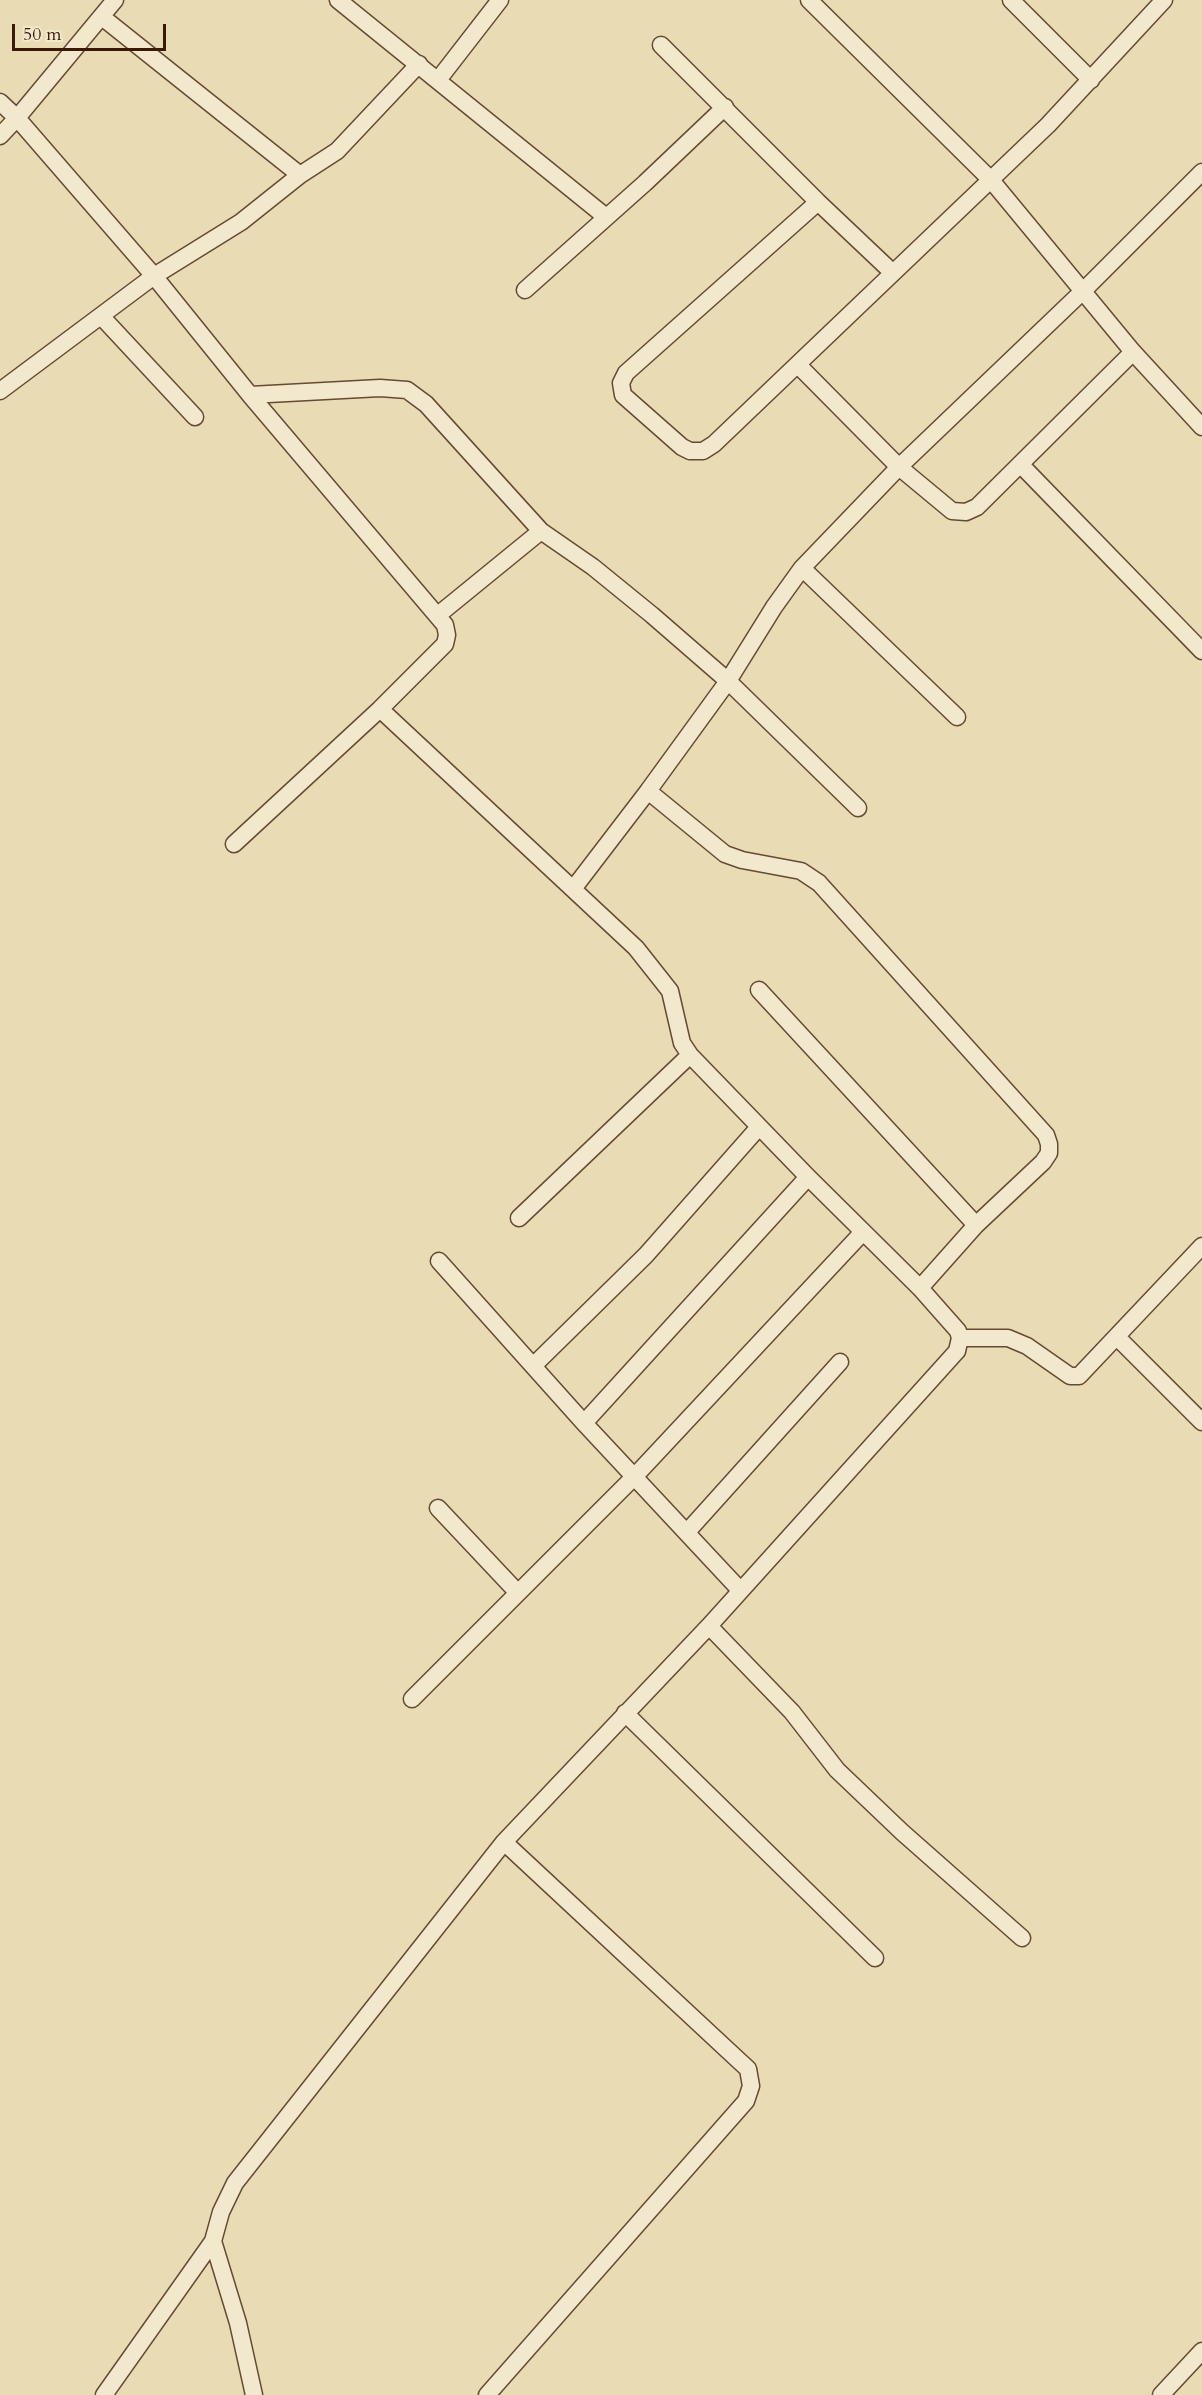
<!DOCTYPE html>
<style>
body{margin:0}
#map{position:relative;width:1202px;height:2395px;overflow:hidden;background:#e9dbb3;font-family:Cardo,serif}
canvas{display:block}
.scale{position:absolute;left:12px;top:24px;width:154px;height:27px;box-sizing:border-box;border:3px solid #3a1907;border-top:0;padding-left:8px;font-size:18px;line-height:21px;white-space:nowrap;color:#3a1907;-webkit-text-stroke:4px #f1e8ce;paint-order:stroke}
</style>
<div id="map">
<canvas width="1202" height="2395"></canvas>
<div class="scale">50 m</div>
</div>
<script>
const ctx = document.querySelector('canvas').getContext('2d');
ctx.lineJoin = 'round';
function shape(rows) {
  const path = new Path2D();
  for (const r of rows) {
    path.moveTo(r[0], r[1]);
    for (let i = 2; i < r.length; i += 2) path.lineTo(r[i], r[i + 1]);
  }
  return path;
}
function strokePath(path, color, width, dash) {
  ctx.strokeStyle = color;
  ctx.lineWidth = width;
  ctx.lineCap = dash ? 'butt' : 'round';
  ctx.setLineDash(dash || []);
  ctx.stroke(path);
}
const street = shape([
 [338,0,606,217],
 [809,0,991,180,1133,352,1202,427],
 [1011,0,1091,80],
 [102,17,300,175],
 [661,45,818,202,893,273],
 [438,80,500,0],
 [0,102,17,118,154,276,250,395,445,625,447,635,445,644,380,709,636,948,670,991,682,1043,690,1055,808,1177,920,1288,958,1331,960,1338,957,1351,709,1626,504,1842,235,2183,221,2212,213,2241,238,2323,254,2395],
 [0,136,17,118,115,0],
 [818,202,626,373,621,383,623,395,682,447,690,451,703,451,714,444,1048,125,1164,0],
 [525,290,645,183,725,107],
 [101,316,195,417],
 [798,365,899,467,952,511,966,512,977,507,1133,352],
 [0,391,154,276,241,222,300,175,337,151,419,64],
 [250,395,380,388,407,390,426,404,541,531,593,567,652,615,728,681,858,808],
 [1020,464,1202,651],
 [802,568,957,717],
 [438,615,541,531],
 [648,791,725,854,742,860,801,871,819,883,1046,1135,1049,1144,1049,1153,1043,1162,976,1225,920,1288],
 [234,844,380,709],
 [573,889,648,791,728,681,774,607,802,568,899,467,1084,290,1202,172],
 [759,990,976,1225],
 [519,1218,690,1055],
 [439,1261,584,1423,740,1590],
 [1117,1337,1202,1422],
 [960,1338,1008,1338,1027,1346,1070,1376,1079,1376,1202,1246],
 [533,1366,646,1255,759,1127],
 [584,1423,808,1177],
 [438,1508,518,1593],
 [687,1532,840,1362],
 [709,1626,792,1712,837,1770,902,1832,1022,1938],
 [412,1699,635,1476,863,1232],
 [625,1713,875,1958],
 [104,2395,213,2241],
 [487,2395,746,2101,751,2086,748,2069,735,2057,504,1842],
 [1161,2395,1202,2351]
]);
strokePath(street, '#664a32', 19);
strokePath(street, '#f1e8ce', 16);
</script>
